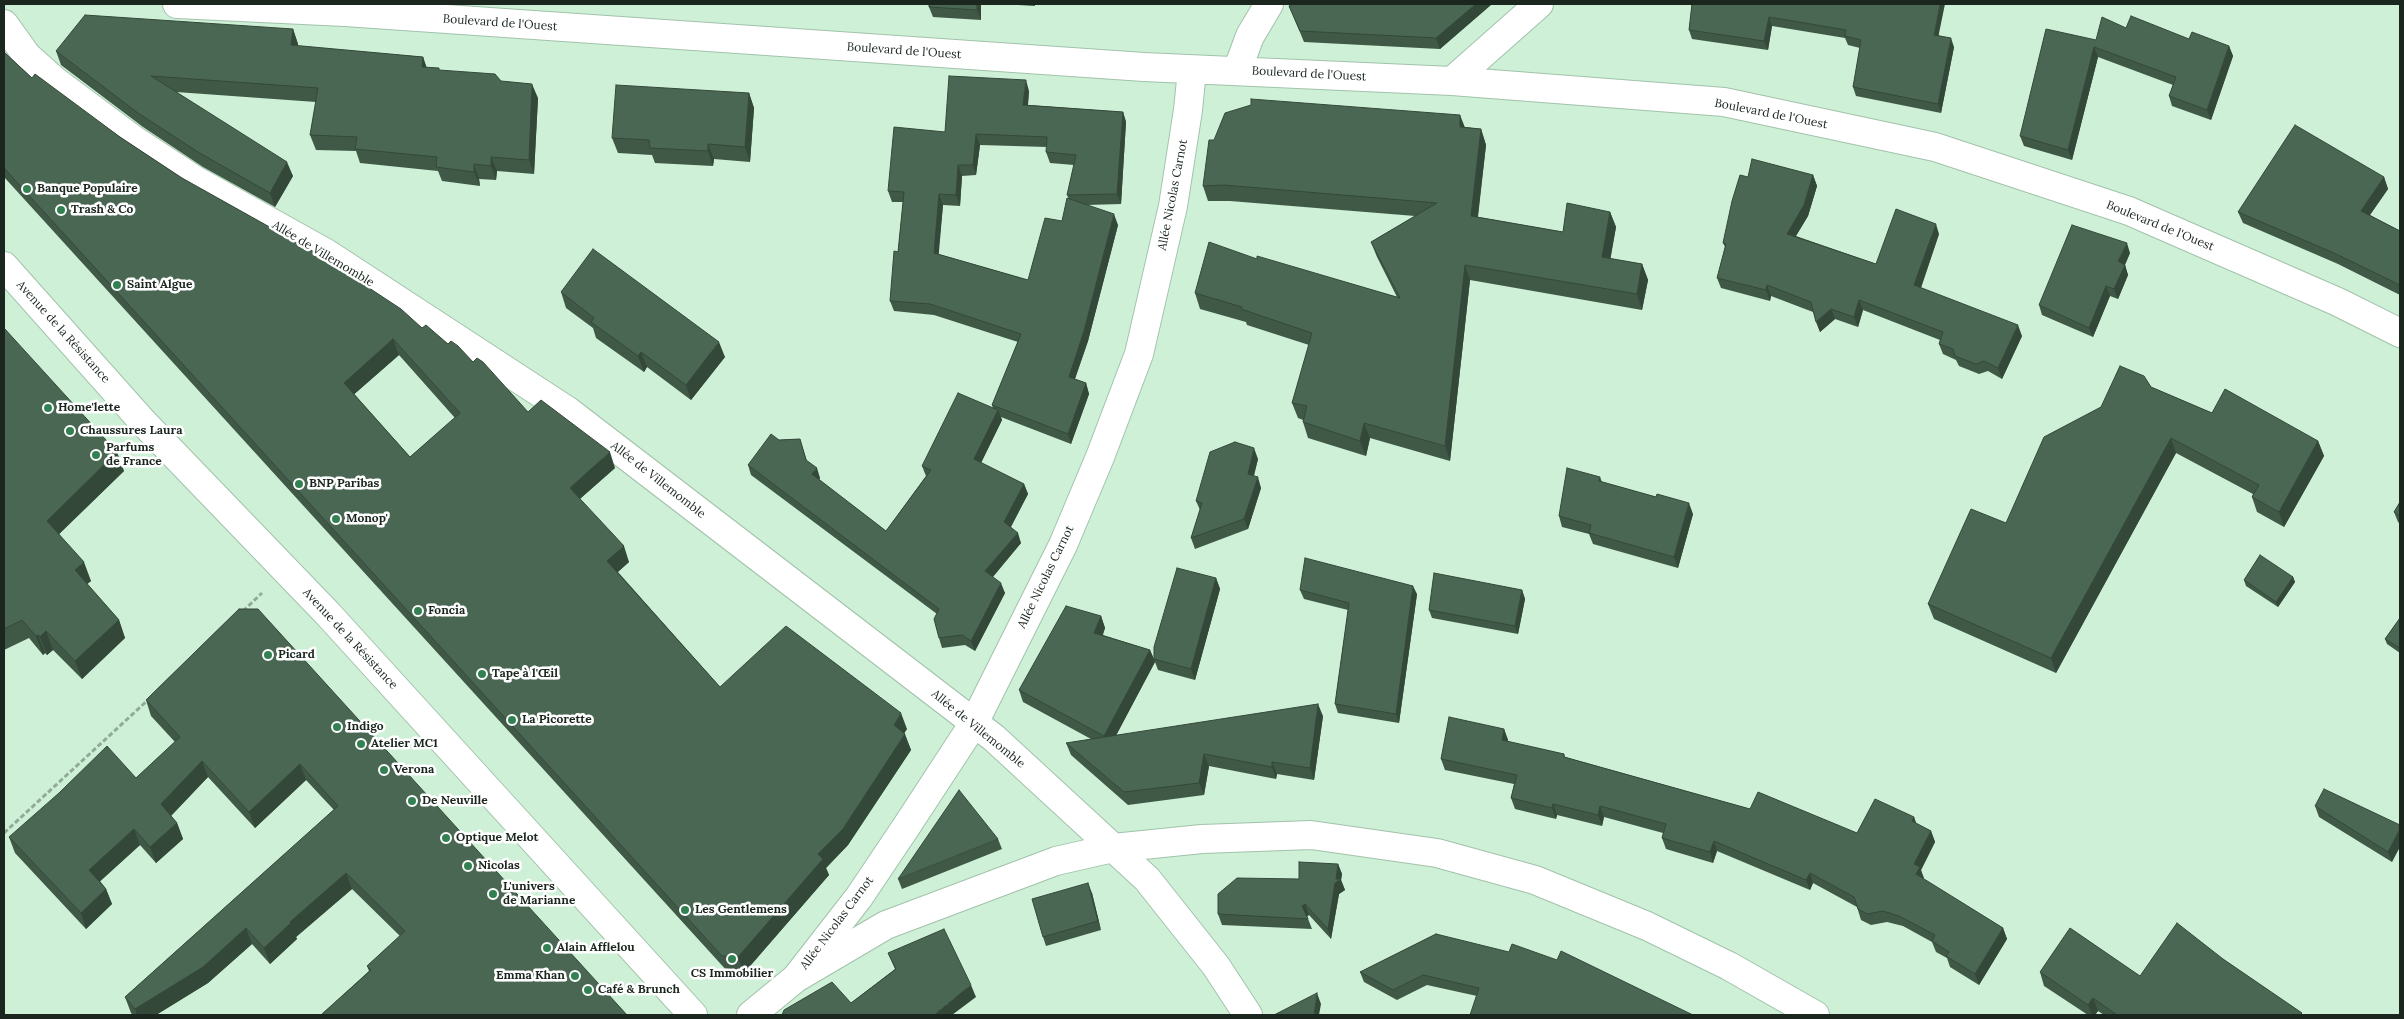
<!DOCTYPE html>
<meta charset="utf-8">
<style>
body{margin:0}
#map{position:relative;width:2404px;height:1019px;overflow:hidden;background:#cef0d7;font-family:Lora,serif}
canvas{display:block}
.frame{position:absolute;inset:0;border:5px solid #1a261e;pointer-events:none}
</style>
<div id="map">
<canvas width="2404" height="1019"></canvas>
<div class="frame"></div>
</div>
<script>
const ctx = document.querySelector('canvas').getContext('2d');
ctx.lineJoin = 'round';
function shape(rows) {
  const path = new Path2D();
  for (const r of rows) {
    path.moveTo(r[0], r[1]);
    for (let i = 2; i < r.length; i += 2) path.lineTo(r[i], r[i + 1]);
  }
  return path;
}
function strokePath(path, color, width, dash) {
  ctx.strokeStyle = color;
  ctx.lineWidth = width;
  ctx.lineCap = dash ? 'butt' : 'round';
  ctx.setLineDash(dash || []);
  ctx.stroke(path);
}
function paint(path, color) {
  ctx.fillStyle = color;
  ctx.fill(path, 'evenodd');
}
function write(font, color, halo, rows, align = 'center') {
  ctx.font = font + ' Lora,serif';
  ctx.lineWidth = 5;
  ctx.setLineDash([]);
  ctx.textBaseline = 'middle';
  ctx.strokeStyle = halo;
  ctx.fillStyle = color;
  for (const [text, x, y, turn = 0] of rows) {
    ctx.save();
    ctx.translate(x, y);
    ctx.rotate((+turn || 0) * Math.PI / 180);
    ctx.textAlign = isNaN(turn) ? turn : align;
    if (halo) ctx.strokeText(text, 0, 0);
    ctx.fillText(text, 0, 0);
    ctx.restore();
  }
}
const minor = shape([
 [177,4,345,12,1144,67,1452,81,1724,102,1935,147,2129,211,2338,302,2400,333],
 [4,24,27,56,55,81,134,140,195,180,326,253,568,411,994,738,1147,879,1216,966,1248,1015],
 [1237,71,1250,36,1269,4],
 [1452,81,1539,4],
 [796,978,886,925,1056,861,1113,848,1202,839,1311,835,1437,853,1535,880,1647,926,1729,966,1815,1015],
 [751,1015,796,978,859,897,906,827,974,723,1063,545,1100,457,1139,354,1173,206,1188,110,1192,70]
]);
const major = shape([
 [4,266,143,422,328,614,693,1015]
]);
strokePath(minor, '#a2c2ab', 30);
strokePath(major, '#a2c2ab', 30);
strokePath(shape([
 [243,611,262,593],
 [4,833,149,699]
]), '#91ab98', 3, [5, 2.5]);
strokePath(minor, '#fff', 28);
strokePath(major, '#fff', 28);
paint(shape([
 [929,4,981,4,981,20,933,17,929,7],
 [1001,4,1035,4,1035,6],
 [1291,4,1492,4,1440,49,1304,42,1289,6],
 [1692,4,1939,35,1954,47,1941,113,1856,96,1853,87,1860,48,1848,45,1845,38,1772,26,1768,50,1692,39,1689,30],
 [2126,28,2189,39,2229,46,2233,56,2211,120,2172,106,2169,96,2173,85,2098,57,2072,160,2024,146,2020,136,2096,40],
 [293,29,298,44,298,46,423,57,426,67,440,71,501,81,538,98,534,174,497,171,496,180,479,179,480,186,442,181,438,171,360,163,356,151,316,150,310,135,316,102,176,92,293,176,275,207,203,167,143,127,61,65,56,51],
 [4,52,32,78,120,137,182,178,448,344,473,362,528,412,615,468,580,499,629,562,618,572,720,687,907,729,904,733,911,750,848,845,826,868,829,875,744,973,728,972,4,177],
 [399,355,455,418,410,457,354,394],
 [1029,91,1028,105,1123,112,1126,122,1121,204,1087,205,1118,225,1088,341,1075,379,1086,383,1089,394,1071,444,1001,417,1002,420,981,463,1024,484,1028,494,1011,527,1021,543,993,577,1005,593,975,651,965,645,942,648,939,638,937,614,751,475,748,465,779,440,800,439,807,461,820,478,819,480,886,531,926,476,922,466,993,408,992,405,1018,342,934,315,894,311,890,301,898,252,903,202,892,202,888,191,945,132],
 [980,145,1047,147,1046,152,1050,163,1074,165,1067,195,1069,199,1062,221,1028,280,938,254,943,205,960,206,962,176,976,175],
 [749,93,754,108,750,162,714,159,713,166,655,163,652,155,618,153,612,138],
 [1465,127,1481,129,1486,145,1478,217,1563,232,1610,212,1616,227,1610,259,1642,264,1648,280,1642,310,1470,280,1450,461,1370,438,1366,456,1308,438,1303,422,1303,420,1298,418,1292,403,1309,345,1247,325,1246,322,1200,309,1195,293,1257,259,1397,297,1377,257,1371,242,1415,216,1230,201,1208,201,1203,186],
 [1813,175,1817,186,1808,216,1796,236,1876,264,1939,234,1921,288,2022,336,2002,379,1988,371,1979,374,1959,366,1956,360,1943,354,1939,344,1940,340,1863,310,1858,327,1835,319,1820,332,1813,312,1771,296,1770,301,1721,288,1717,278,1725,247,1723,243,1748,177],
 [2384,177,2388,189,2370,215,2400,231,2400,295,2338,264,2243,223,2238,212],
 [2130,253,2125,265,2128,275,2118,299,2110,296,2093,337,2042,315,2039,305],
 [561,292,725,357,691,400,647,367,644,372,596,338,593,328,566,308],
 [4,328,124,471,59,534,91,581,87,584,119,620,125,638,82,679,53,650,47,655,45,653,43,655,29,638,4,650],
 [2151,387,2212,413,2318,441,2324,456,2284,527,2257,512,2252,497,2253,494,2176,453,2056,673,1934,619,1928,604,2006,523],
 [1258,459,1254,476,1261,488,1248,529,1195,549,1191,538,1200,510,1196,501],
 [1600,477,1602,482,1656,497,1693,514,1678,568,1593,544,1589,534,1562,527,1559,516],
 [2400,502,2400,524,2398,522,2394,512],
 [2293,577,2295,582,2278,607,2246,586,2244,580],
 [1216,578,1220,589,1195,680,1158,670,1155,662,1116,735,1323,716,1314,780,1277,774,1276,779,1209,766,1204,795,1128,805,1071,755,1066,743,1091,739,1023,702,1019,690,1101,616,1105,628,1103,635,1150,650,1154,659],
 [1300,590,1417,594,1399,723,1338,713,1335,704,1348,610,1304,599],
 [1522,590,1525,599,1518,634,1432,618,1429,610],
 [239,609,627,1015,323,1015,322,1014,369,971,367,966,400,936,352,889,296,937,297,939,270,964,252,944,208,983,156,1015,133,1015,131,1013,125,997,334,810,306,780,255,828,208,777,171,816,177,823,183,839,156,863,140,845,100,881,106,889,112,904,86,929,15,853,9,837,136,778,175,742,151,716,146,700],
 [2400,618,2400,653,2387,644,2385,639],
 [1504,729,1508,740,1507,742,1564,754,1565,757,1750,809,1857,833,1914,817,1916,824,1931,831,1935,842,1921,870,1923,879,2003,928,2007,939,1979,985,1950,967,1947,958,1936,952,1932,942,1903,926,1887,922,1871,925,1861,920,1857,907,1813,883,1810,890,1717,851,1713,863,1666,849,1662,838,1663,833,1604,817,1602,826,1557,815,1556,819,1515,809,1511,798,1514,784,1445,770,1441,759],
 [2315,806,2400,825,2392,862,2319,817],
 [998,839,1002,849,902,889,898,879],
 [1338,864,1342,874,1341,880,1345,890,1339,894,1331,939,1309,915,1307,916,1312,929,1222,925,1218,914,1299,879],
 [1092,893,1101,930,1046,946,1043,937],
 [1436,934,1693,1015,1477,996,1427,985,1397,1000,1364,982,1360,972],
 [888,953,976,997,851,1003,895,969],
 [2223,959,2302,1015,2104,1015,2098,1011,2095,1015,2088,1015,2044,986,2040,972,2140,976]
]), '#405947');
paint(shape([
 [977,4,981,4,981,20,977,10],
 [1476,4,1492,4,1440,49,1436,38],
 [1940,4,1945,4,1937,43,1934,35],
 [1769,17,1772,26,1768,50,1764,41],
 [293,29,298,44,297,59,291,45],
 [1951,38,1954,47,1941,113,1938,104],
 [2229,46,2233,56,2211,120,2207,110],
 [2094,47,2098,57,2072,160,2068,150],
 [423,57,428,71,422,67],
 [1026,80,1029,91,1027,115,1023,105],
 [532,84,538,98,534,174,529,160],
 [749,93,754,108,750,162,745,147],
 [1123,112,1126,122,1121,204,1117,194],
 [1460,115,1466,130,1460,127],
 [1481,129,1486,145,1476,231,1471,216],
 [976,134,980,145,976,175,973,165],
 [708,144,714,159,713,166,708,151],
 [491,157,497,171,496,180,491,166],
 [287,162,293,176,275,207,270,193],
 [474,164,479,179,480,186,474,172],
 [958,165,962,176,960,206,956,195],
 [1813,175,1817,186,1808,216,1791,244,1787,234],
 [2384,177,2388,189,2365,222,2361,211],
 [939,194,943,205,938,263,934,253],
 [1610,212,1616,227,1608,273,1602,257],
 [1114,214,1118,225,1088,341,1072,387,1069,377],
 [1936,224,1939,234,1918,296,1914,285],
 [2127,243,2130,253,2122,271,2118,261],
 [1642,264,1648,280,1642,310,1637,294],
 [1465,265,1470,280,1450,461,1445,446],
 [2125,265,2128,275,2118,299,2114,289],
 [1767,285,1771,296,1770,301,1766,290],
 [2106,286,2110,296,2093,337,2089,328],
 [1859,300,1863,310,1858,327,1854,317],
 [1831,309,1835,319,1820,332,1816,322],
 [2018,325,2022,336,2002,379,1998,368],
 [393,339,399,355,350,398,344,383],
 [719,342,725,357,691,400,686,385],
 [641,352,647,367,644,372,638,356],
 [1086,383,1089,394,1071,444,1068,434],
 [998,410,1002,420,978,469,974,459],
 [1364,423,1370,438,1366,456,1360,441],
 [2171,438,2176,453,2056,673,2051,658],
 [2318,441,2324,456,2284,527,2279,512],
 [1254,448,1258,459,1251,485,1248,474],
 [117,452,124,471,54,539,47,521],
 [610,452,615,468,575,503,570,488],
 [817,468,820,478,815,484,812,474],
 [1258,477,1261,488,1248,529,1244,519],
 [1024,484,1028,494,1008,532,1004,522],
 [1689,503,1693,514,1678,568,1674,557],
 [1018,533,1021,543,989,581,985,571],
 [624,546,629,562,613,576,607,561],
 [84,562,91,581,81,589,75,570],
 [2293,577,2295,582,2278,607,2276,602],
 [1216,578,1220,589,1195,680,1191,669],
 [1001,583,1005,593,975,651,971,641],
 [1413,586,1417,594,1399,723,1396,714],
 [1522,590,1525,599,1518,634,1515,626],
 [1101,616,1105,628,1098,645,1094,633],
 [119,620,125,638,82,679,75,661],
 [46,631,53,650,47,655,40,637],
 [38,635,45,653,43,655,36,636],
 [1150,650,1155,662,1109,749,1104,736],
 [1318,704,1323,716,1314,780,1310,768],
 [901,713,907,729,899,741,894,725],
 [1504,729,1508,740,1506,751,1502,740],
 [905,734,911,750,848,845,826,868,829,875,744,973,738,957,818,854],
 [1204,754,1209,766,1204,795,1199,783],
 [202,761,208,777,167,820,161,804],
 [1272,762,1277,774,1276,779,1272,767],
 [300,764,306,780,255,828,249,812],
 [1553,804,1557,815,1556,819,1552,808],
 [1600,806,1604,817,1602,826,1598,815],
 [1914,817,1918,828,1912,821],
 [177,823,183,839,156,863,150,847],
 [134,829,140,845,95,886,89,870],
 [2400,829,2400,847,2392,862,2388,852],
 [1931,831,1935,842,1921,870,1924,878,1920,885,1914,864],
 [1714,841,1717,851,1713,863,1710,852],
 [1338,864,1342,874,1341,880,1345,890,1339,894,1331,939,1328,929],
 [346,873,352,889,296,937,297,939,270,964,264,948,290,922],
 [1810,873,1813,883,1810,890,1806,880],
 [1088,883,1092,893,1101,930,1098,921],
 [106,889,112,904,86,929,81,913],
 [1305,904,1309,915,1306,917,1302,906],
 [246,928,252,944,208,983,156,1015,137,1015,135,1009],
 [2003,928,2007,939,1979,985,1975,974],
 [971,985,976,997,952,1015,934,1015],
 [1317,993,1321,1004,1319,1015,1314,1015],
 [2093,998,2098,1011,2095,1015,2092,1015,2088,1005]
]), '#34483a');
const building = shape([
 [929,4,977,4,977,10,929,7,929,4],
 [1291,4,1476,4,1436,38,1300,31,1289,6,1291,4],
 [1692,4,1940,4,1934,35,1951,38,1938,104,1853,87,1861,40,1845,36,1846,30,1769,17,1764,41,1689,30,1692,4],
 [85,15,293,29,291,45,423,57,422,67,439,68,439,70,495,74,501,81,532,84,529,160,491,157,491,166,474,164,474,172,436,167,437,157,355,149,357,137,310,135,318,88,151,76,287,162,270,193,198,152,138,113,56,51,85,15],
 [2131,16,2189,39,2192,32,2229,46,2207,110,2169,96,2176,77,2094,47,2068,150,2020,136,2046,29,2096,40,2102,17,2126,28,2131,16],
 [4,52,32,78,35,74,120,137,182,178,316,253,401,309,422,328,426,325,448,344,451,341,458,346,473,362,477,358,483,362,528,412,541,400,610,452,570,488,624,546,607,561,720,687,786,626,901,713,894,725,905,734,843,829,818,854,823,859,738,957,722,956,4,168,4,52],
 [393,339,460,413,410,457,344,383,393,339],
 [949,76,1026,80,1023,105,1123,112,1117,194,1067,195,1076,155,1046,152,1047,137,976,134,973,165,958,165,956,195,939,194,934,253,1028,280,1045,218,1062,221,1067,198,1114,214,1084,331,1069,377,1086,383,1068,434,992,405,1021,334,930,304,890,301,894,251,898,252,904,192,888,191,894,127,945,132,949,76],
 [616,85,749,93,745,147,708,144,708,151,650,148,649,140,612,138,616,85],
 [1251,99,1460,115,1460,127,1481,129,1471,216,1563,232,1567,203,1610,212,1602,257,1642,264,1637,294,1465,265,1445,446,1364,423,1360,441,1303,422,1307,406,1292,403,1312,333,1241,309,1242,307,1195,293,1209,242,1257,259,1257,256,1400,298,1371,242,1437,203,1224,185,1203,186,1209,140,1214,140,1225,113,1251,105,1251,99],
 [2295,125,2384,177,2361,211,2400,231,2400,285,2334,253,2238,212,2295,125],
 [1752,159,1813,175,1804,205,1787,234,1876,264,1896,209,1936,224,1914,285,2018,325,1998,368,1984,361,1976,364,1955,356,1953,349,1939,344,1943,332,1859,300,1854,317,1831,309,1816,322,1811,302,1767,285,1766,290,1717,278,1726,244,1723,243,1732,201,1740,175,1748,177,1752,159],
 [2072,225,2127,243,2118,261,2125,265,2114,289,2106,286,2089,328,2039,305,2072,225],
 [593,249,719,342,686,385,641,352,638,356,591,322,594,318,561,292,593,249],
 [4,328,117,452,47,521,84,562,75,570,119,620,75,661,46,631,40,637,38,635,36,636,22,620,4,629,4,328],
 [2120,366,2144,376,2151,387,2212,413,2225,389,2318,441,2279,512,2252,497,2259,485,2171,438,2051,658,1928,604,1971,509,2006,523,2044,437,2101,407,2120,366],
 [958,393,998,410,974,459,1024,484,1004,522,1018,533,985,571,1001,583,971,641,962,635,939,638,934,619,939,609,748,465,771,434,779,440,800,439,806,460,817,468,812,474,886,531,931,470,922,466,958,393],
 [1235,442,1254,448,1248,474,1258,477,1244,519,1191,538,1202,503,1196,501,1210,452,1235,442],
 [1567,468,1600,477,1599,481,1656,497,1657,494,1689,503,1674,557,1589,533,1591,525,1559,516,1567,468],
 [2400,502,2400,516,2394,512,2400,502],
 [2260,555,2293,577,2276,602,2244,580,2260,555],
 [1305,558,1413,586,1396,714,1335,704,1349,603,1300,590,1305,558],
 [1177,568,1216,578,1191,669,1154,659,1154,647,1177,568],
 [1434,573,1522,590,1515,626,1429,610,1434,573],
 [1066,606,1101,616,1094,633,1150,650,1104,736,1019,690,1066,606],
 [239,609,258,609,627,1015,324,1015,322,1014,371,970,367,966,405,931,346,873,290,922,291,923,264,948,246,928,203,967,135,1009,125,997,338,806,300,764,249,812,202,761,161,804,177,823,150,847,134,829,89,870,106,889,81,913,9,837,59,793,107,746,136,778,180,737,146,700,239,609],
 [2400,618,2400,648,2385,639,2400,618],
 [1318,704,1310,768,1272,762,1272,767,1204,754,1199,783,1124,792,1066,743,1318,704],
 [1449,717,1504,729,1502,740,1564,754,1564,757,1750,809,1758,792,1857,833,1875,799,1914,817,1912,821,1931,831,1914,864,1920,867,1916,874,2003,928,1975,974,1946,956,1949,952,1932,941,1935,935,1899,916,1883,911,1867,914,1858,909,1854,897,1810,873,1806,880,1714,841,1710,852,1662,838,1666,824,1600,806,1598,815,1553,804,1552,808,1511,798,1517,775,1441,759,1449,717],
 [2324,789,2400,825,2400,829,2388,852,2315,806,2324,789],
 [959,790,998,839,898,879,959,790],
 [1299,862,1338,864,1336,879,1341,879,1335,883,1328,929,1305,904,1302,906,1308,919,1218,914,1218,894,1237,878,1299,879,1299,862],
 [1088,883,1098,921,1043,937,1032,899,1088,883],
 [2177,923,2223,959,2302,1013,2300,1015,2117,1015,2093,998,2088,1005,2040,972,2070,928,2140,976,2177,923],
 [944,929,971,985,934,1015,782,1015,784,1010,832,982,851,1003,896,969,888,953,944,929],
 [1436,934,1509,952,1512,944,1557,960,1561,951,1693,1015,1470,1015,1479,988,1423,975,1393,990,1360,972,1436,934],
 [1317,993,1314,1015,1274,1015,1317,993]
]);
paint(building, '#4a6753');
strokePath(building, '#34483a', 1);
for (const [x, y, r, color] of [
 [27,189,5,"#338152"],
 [61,210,5,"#338152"],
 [117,285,5,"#338152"],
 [48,408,5,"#338152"],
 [70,431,5,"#338152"],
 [96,455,5,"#338152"],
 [299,484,5,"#338152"],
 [336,519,5,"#338152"],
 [418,611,5,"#338152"],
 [268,655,5,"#338152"],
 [482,674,5,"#338152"],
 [512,720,5,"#338152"],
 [337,727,5,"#338152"],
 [361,744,5,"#338152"],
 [384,770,5,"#338152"],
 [412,801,5,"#338152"],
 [446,838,5,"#338152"],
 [468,866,5,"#338152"],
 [493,894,5,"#338152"],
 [685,910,5,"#338152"],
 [547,948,5,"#338152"],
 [732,959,5,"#338152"],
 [575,976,5,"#338152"],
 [588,990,5,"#338152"]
]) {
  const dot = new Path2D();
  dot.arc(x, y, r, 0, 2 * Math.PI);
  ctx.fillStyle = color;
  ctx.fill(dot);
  strokePath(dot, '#fff', 2);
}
write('12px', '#1a261e', '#fff', [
 ["Boulevard de l'Ouest",500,23,4],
 ["Boulevard de l'Ouest",904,51,4],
 ["Boulevard de l'Ouest",1309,74,3],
 ["Boulevard de l'Ouest",1771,114,11],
 ["Allée Nicolas Carnot",1173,195,-79],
 ["Boulevard de l'Ouest",2160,226,22],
 ["Allée de Villemomble",323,254,31],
 ["Avenue de la Résistance",63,332,48],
 ["Allée de Villemomble",658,480,38],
 ["Allée Nicolas Carnot",1046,577,-64],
 ["Avenue de la Résistance",350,639,47],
 ["Allée de Villemomble",978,729,39],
 ["Allée Nicolas Carnot",837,923,-53]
]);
write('bold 12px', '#1a261e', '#fff', [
 ["Banque Populaire",37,189],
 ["Trash & Co",71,210],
 ["Saint Algue",127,285],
 ["Home'lette",58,408],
 ["Chaussures Laura",80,431],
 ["Parfums",106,448],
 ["de France",106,462],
 ["BNP Paribas",309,484],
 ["Monop'",346,519],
 ["Foncia",428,611],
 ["Picard",278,655],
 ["Tape à l'Œil",492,674],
 ["La Picorette",522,720],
 ["Indigo",347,727],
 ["Atelier MC1",371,744],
 ["Verona",394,770],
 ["De Neuville",422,801],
 ["Optique Melot",456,838],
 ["Nicolas",478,866],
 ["L'univers",503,887],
 ["de Marianne",503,901],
 ["Les Gentlemens",695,910],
 ["Alain Afflelou",557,948],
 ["CS Immobilier",732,974,"center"],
 ["Emma Khan",565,976,"right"],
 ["Café & Brunch",598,990]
], 'left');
</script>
